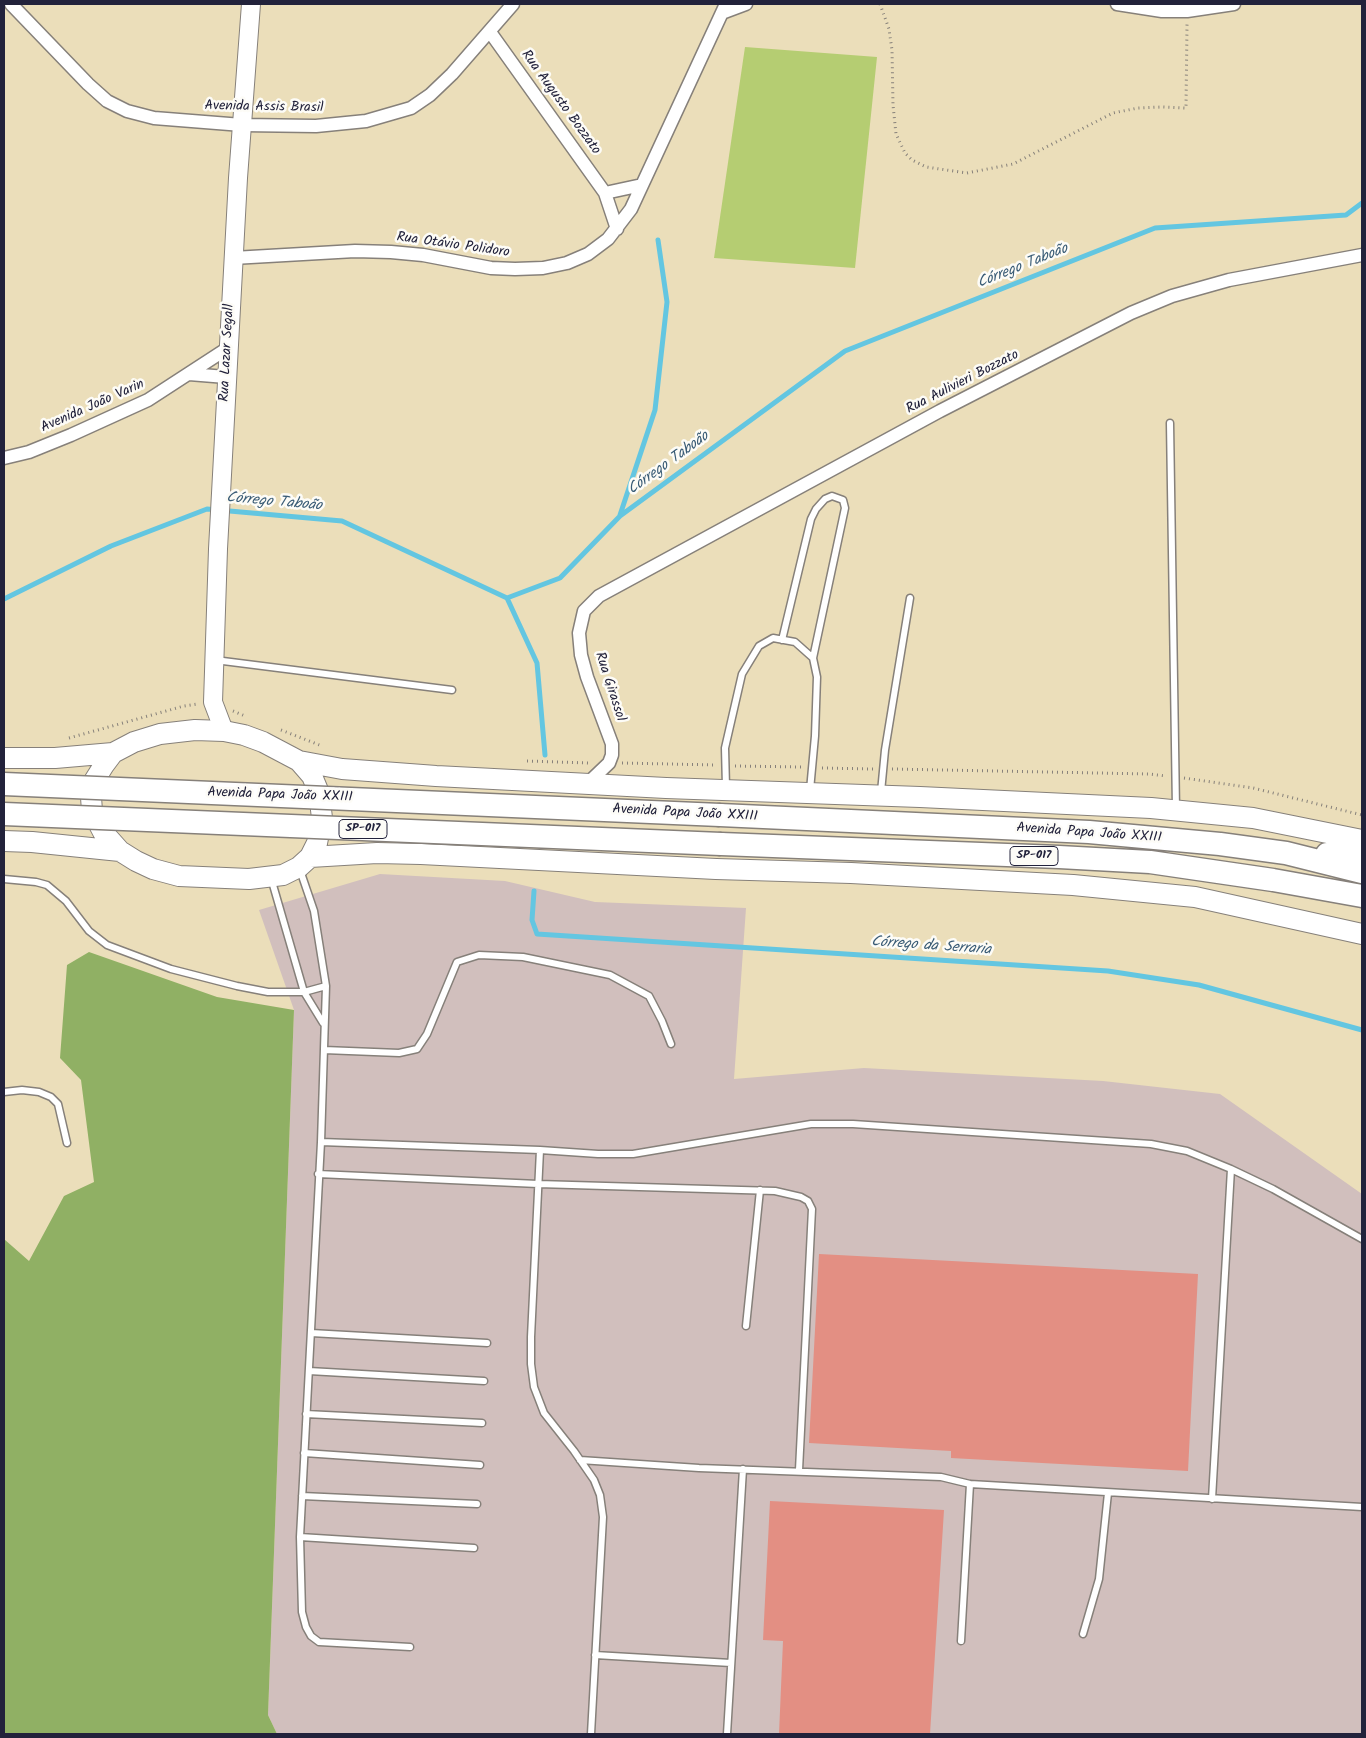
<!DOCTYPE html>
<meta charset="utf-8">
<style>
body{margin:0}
#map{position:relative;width:1366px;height:1738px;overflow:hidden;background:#ebdeba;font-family:Kalam,sans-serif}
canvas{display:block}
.frame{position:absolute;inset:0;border:5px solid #22223b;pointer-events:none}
</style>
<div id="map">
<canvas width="1366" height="1738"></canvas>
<div class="frame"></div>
</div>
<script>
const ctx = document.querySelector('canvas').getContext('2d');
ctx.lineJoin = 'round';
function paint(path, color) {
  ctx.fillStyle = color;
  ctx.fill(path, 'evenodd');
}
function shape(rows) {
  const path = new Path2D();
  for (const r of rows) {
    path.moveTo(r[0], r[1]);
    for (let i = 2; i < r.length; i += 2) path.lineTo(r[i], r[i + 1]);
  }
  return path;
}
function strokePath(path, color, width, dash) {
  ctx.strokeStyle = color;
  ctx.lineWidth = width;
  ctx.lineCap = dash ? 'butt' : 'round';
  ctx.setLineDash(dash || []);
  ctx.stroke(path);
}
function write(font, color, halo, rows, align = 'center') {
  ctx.font = font + ' Kalam,sans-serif';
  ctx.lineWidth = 5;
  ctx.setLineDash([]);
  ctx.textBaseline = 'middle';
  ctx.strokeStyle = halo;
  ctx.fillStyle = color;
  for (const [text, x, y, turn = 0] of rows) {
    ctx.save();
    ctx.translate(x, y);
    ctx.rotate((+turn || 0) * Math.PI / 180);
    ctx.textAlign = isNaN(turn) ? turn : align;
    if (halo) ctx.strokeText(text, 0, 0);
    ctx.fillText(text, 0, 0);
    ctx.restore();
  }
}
paint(shape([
 [380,874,505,881,595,902,746,908,734,1079,864,1068,1103,1081,1220,1094,1362,1194,1362,1734,277,1734,268,1715,294,1010,259,910]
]), '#d1bfbd');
paint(shape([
 [745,47,877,57,855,268,714,258]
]), '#b5cd72');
paint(shape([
 [89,952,217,997,294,1010,268,1715,277,1734,4,1734,4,1239,29,1261,64,1196,94,1182,81,1080,60,1058,67,965]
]), '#90b064');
strokePath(shape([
 [620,515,655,410,667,302,658,240],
 [507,598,537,663,545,755],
 [4,599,111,546,207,509,342,521,507,598,560,578,620,516,845,351,1155,228,1346,215,1362,203],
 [534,891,532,920,537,934,1108,971,1199,985,1362,1030]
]), '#63c6e1', 5);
paint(shape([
 [819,1254,1198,1274,1188,1471,951,1458,951,1451,809,1443],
 [770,1501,944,1510,930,1734,779,1734,783,1641,763,1640]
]), '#e38f83');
const lane = shape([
 [1170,423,1176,809],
 [782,640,811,519,816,509,825,499,832,496,843,500,845,508,813,658],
 [215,660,452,690],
 [726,787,725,748,742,674,759,646,773,638,795,642,813,658,817,677,815,736,810,790],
 [881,792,885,750,910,598],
 [300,870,314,911,326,986,321,1142,300,1537,302,1612,306,1627,311,1636,319,1642,410,1647],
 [271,878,304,992,323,1023],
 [4,879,36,882,47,885,66,901,89,931,107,945,171,969,237,986,268,992,304,992,326,986],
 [324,1050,399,1053,417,1049,427,1034,457,962,479,955,523,957,610,975,649,996,662,1021,671,1044],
 [4,1092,22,1090,39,1092,51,1097,58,1104,67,1143],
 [321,1142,540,1150,598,1154,633,1154,811,1124,853,1124,1151,1144,1187,1151,1231,1169,1273,1189,1362,1239],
 [540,1150,531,1337,531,1364,534,1387,544,1413,574,1451,594,1480,600,1495,603,1517,591,1734],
 [318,1174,538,1184,775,1191,801,1197,808,1201,812,1209,799,1470],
 [746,1326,760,1190],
 [311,1333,487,1343],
 [309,1371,484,1381],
 [306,1414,482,1423],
 [304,1453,480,1465],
 [580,1460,699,1468,941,1477,970,1484,1362,1507],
 [302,1496,477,1504],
 [1212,1499,1231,1169],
 [300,1537,474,1548],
 [1083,1634,1099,1579,1108,1493],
 [961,1641,970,1484],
 [595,1655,731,1663],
 [727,1734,743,1469]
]);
const street = shape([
 [11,4,88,84,107,101,127,111,154,118,242,125,316,126,366,121,411,108,430,95,452,74,513,4],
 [1117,4,1162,11,1187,11,1234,4],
 [722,13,746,4],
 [490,32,605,193,617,229],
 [605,193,642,185],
 [233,258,355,251,391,252,423,255,491,268,515,269,543,268,567,263,588,254,608,239,631,209,726,4],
 [189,374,226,377],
 [4,458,29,452,71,435,148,400,228,348],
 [587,784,609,763,612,755,612,744,587,677,581,655,579,633,584,611,599,596,940,411,1131,313,1172,296,1229,280,1362,255]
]);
const secondary = shape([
 [224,731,213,702,218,549,238,178,251,4]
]);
const primary = shape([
 [195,730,224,731,244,735,263,742,299,761,312,776,319,793,322,818,317,843,310,857,299,867,283,875,249,879,179,876,153,869,136,861,120,851,103,832,92,811,91,797,94,781,104,765,113,753,134,742,160,734,195,730],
 [4,758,55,758,113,753],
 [299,761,342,769,436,776,666,788,920,797,1151,808,1253,818,1362,840],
 [4,841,32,842,120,851],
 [310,857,377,853,421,854,716,869,851,873,1073,885,1195,897,1362,934]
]);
const highway = shape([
 [720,815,1089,832,1220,844,1286,853,1362,872],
 [721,844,1059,857,1150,862,1273,880,1362,896],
 [1327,854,1362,854]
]);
strokePath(lane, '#86807a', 9);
strokePath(street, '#86807a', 15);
strokePath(secondary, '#86807a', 20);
strokePath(primary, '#86807a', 22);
strokePath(highway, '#86807a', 25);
strokePath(shape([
 [880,4,889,29,892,50,893,105,896,134,905,153,912,160,926,167,967,173,1013,164,1113,113,1138,108,1162,107,1186,108,1187,24],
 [233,711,245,716],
 [281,730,322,746],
 [69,738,184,706,198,704],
 [527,761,589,763],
 [622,763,716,765],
 [735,766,803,767],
 [822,768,873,769],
 [892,769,1149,774,1166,776],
 [1184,778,1253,788,1362,815]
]), '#86807a', 3, [1, 4]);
strokePath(lane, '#fff', 6);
strokePath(street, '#fff', 12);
strokePath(secondary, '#fff', 18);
strokePath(primary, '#fff', 20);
strokePath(highway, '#fff', 22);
const highwayBridge = shape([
 [4,784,720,815],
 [4,814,721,844]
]);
strokePath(highwayBridge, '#86807a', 25, []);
strokePath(highwayBridge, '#fff', 22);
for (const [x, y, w] of [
 [363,829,48],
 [1034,856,48]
]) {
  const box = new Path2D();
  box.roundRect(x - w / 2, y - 9.5, w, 19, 4);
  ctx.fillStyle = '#fdfcf7';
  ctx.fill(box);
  strokePath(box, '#22223b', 1);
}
write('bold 12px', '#22223b', null, [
 ["SP-017",363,829],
 ["SP-017",1034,856]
]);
write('14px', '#22223b', '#fdfcf7', [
 ["Rua Augusto Bozzato",560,103,54],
 ["Avenida Assis Brasil",264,108,1],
 ["Rua Otávio Polidoro",453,246,8],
 ["Rua Lazar Segall",228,353,-87],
 ["Rua Aulivieri Bozzato",963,383,-27],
 ["Avenida João Varin",93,407,-24],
 ["Rua Girassol",609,687,72],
 ["Avenida Papa João XXIII",280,796,2],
 ["Avenida Papa João XXIII",685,814,3],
 ["Avenida Papa João XXIII",1089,834,4]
]);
write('italic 15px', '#395b75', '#fdfcf7', [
 ["Córrego Taboão",1023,267,-22],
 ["Córrego Taboão",669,464,-36],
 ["Córrego Taboão",274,503,5],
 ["Córrego da Serraria",931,947,4]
]);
</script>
